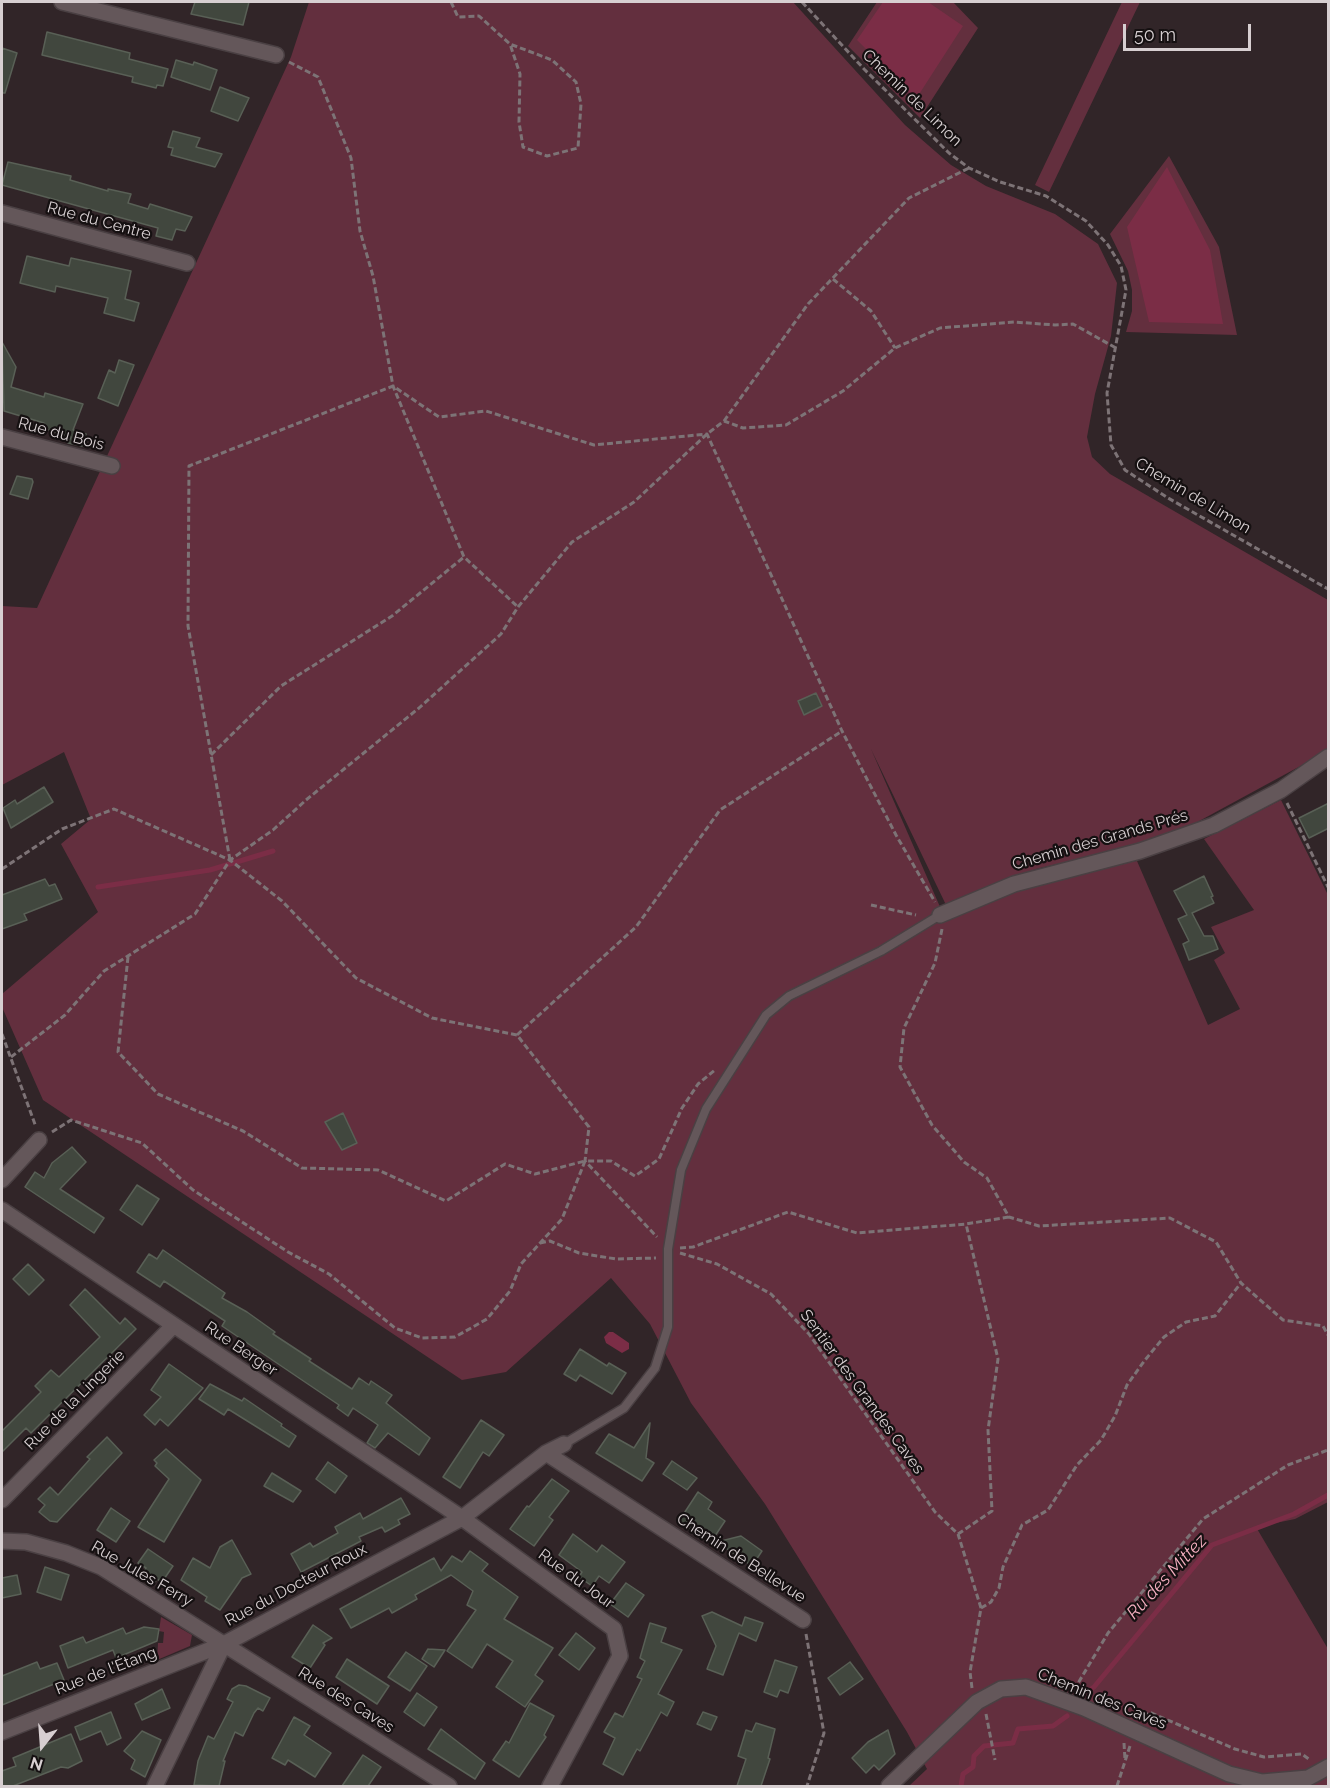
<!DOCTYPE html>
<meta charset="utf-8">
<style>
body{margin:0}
#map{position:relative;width:1330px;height:1788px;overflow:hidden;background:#312528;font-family:Raleway,sans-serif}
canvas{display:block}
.frame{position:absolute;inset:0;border:3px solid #d7cfd1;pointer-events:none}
.north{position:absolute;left:12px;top:1716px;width:60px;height:60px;-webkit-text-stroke:4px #151011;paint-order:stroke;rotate:197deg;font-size:16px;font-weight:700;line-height:24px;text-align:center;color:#d7cfd1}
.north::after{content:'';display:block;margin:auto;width:21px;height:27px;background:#d7cfd1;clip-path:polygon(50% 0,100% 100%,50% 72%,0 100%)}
.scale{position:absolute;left:1123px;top:24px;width:128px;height:27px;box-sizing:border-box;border:3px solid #d7cfd1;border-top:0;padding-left:8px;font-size:18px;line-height:21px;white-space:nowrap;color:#d7cfd1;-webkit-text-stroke:4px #151011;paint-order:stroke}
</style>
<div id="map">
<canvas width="1330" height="1788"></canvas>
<div class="frame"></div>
<div class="north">N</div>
<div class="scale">50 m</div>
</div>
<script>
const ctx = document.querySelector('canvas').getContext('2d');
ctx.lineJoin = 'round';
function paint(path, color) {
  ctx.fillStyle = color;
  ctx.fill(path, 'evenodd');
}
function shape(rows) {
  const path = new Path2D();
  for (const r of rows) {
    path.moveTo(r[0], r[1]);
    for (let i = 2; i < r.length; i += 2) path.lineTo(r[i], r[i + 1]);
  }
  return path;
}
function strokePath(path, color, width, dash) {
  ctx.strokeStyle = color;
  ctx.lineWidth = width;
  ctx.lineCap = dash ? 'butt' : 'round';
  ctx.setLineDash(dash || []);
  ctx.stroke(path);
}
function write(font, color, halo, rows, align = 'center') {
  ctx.font = font + ' Raleway,sans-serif';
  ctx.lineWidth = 4.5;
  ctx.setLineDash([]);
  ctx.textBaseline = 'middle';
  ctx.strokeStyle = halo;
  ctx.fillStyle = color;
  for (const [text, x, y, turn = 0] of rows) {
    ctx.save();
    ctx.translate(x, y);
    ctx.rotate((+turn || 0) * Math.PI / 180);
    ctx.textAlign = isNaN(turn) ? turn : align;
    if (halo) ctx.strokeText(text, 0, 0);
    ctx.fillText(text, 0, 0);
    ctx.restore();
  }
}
paint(shape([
 [309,2,793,2,905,125,951,165,986,186,1055,214,1098,244,1117,283,1111,336,1095,394,1087,437,1092,457,1110,474,1328,600,1328,751,1168,838,1036,869,947,907,871,749,944,916,1093,865,1137,861,1208,1025,1240,1009,1214,960,1225,953,1211,927,1254,910,1204,839,1281,800,1328,895,1328,1502,1295,1519,1256,1527,1328,1649,1328,1786,909,1786,927,1769,907,1732,765,1504,691,1403,650,1324,611,1278,506,1372,462,1380,43,1100,2,1007,2,994,98,912,61,844,91,819,64,752,2,785,2,606,37,608,291,57],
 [877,2,953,2,978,28,920,118,848,46],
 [1122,2,1140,2,1049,192,1035,185],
 [1169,156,1219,247,1237,335,1126,332,1132,311,1132,290,1128,271,1110,234],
 [161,1617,192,1635,190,1646,157,1660,158,1643,163,1643,164,1632,159,1631]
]), '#632f3e');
paint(shape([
 [883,2,928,2,963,26,916,99,857,40],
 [1167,167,1210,250,1223,324,1149,322,1127,227],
 [609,1332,613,1332,629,1343,629,1349,622,1353,606,1343,604,1337]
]), '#7b2d46');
strokePath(shape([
 [98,887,210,870,273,851],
 [1083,1695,1094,1687,1212,1545,1294,1514,1328,1495],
 [961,1786,963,1774,973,1767,974,1756,984,1746,1013,1743,1018,1729,1053,1726,1067,1716]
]), '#7b2d46', 5);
const building = shape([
 [195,2,249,2,243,25,191,14,195,2],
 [47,32,130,53,129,59,168,69,163,86,157,85,156,88,132,82,133,77,42,55,47,32],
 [2,48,17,53,5,93,2,93,2,48],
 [176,60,193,65,194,62,217,70,210,90,171,77,176,60],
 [220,87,249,98,238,121,211,111,220,87],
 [173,131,200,138,196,147,222,154,215,167,171,155,173,148,168,147,173,131],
 [8,162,71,176,70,180,108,191,108,189,131,194,128,203,148,209,150,204,192,217,185,231,176,229,172,240,156,236,158,228,2,185,8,162],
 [27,256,69,266,71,258,131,271,125,299,139,303,134,321,104,313,108,298,56,286,55,292,20,283,27,256],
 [2,342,16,367,11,387,44,397,45,393,83,404,73,430,86,434,82,446,68,443,71,437,43,428,44,423,4,411,2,342],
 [119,360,134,365,118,406,98,398,109,370,115,373,119,360],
 [17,476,32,479,33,482,28,499,10,494,17,476],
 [816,693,822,706,804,715,798,701,816,693],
 [44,787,53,802,11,828,3,808,15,800,17,804,44,787],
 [1329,803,1329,828,1309,838,1299,818,1329,803],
 [1204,876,1213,896,1211,897,1214,903,1192,913,1204,936,1213,936,1218,949,1189,960,1183,944,1189,941,1178,919,1187,915,1174,891,1204,876],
 [45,879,49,886,55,884,62,899,24,914,27,920,2,929,2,895,45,879],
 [343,1113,357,1143,342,1150,325,1122,343,1113],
 [72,1147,86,1162,60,1189,104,1218,94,1233,25,1187,35,1172,44,1178,52,1163,72,1147],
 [137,1185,159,1199,142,1225,120,1210,137,1185],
 [163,1250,225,1293,222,1298,247,1312,275,1332,273,1334,311,1359,309,1361,352,1389,359,1378,369,1385,371,1381,392,1395,386,1403,430,1438,419,1455,388,1433,375,1448,367,1443,378,1425,353,1408,348,1416,337,1408,339,1405,222,1326,225,1321,164,1281,160,1287,137,1272,149,1254,157,1259,163,1250],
 [28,1264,44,1280,29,1295,13,1279,28,1264],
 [85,1289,120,1324,125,1318,136,1329,31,1433,26,1428,2,1452,2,1431,41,1392,35,1386,51,1370,59,1377,100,1337,70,1305,85,1289],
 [580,1349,607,1366,609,1363,626,1373,612,1394,580,1375,576,1381,564,1374,580,1349],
 [169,1364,203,1388,168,1426,160,1419,155,1425,144,1415,161,1397,151,1390,169,1364],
 [210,1384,242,1401,244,1398,282,1424,281,1426,296,1436,289,1447,228,1409,224,1415,199,1399,210,1384],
 [481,1420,504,1435,489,1456,483,1452,460,1488,443,1477,481,1420],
 [650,1423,646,1458,654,1463,642,1481,596,1453,609,1434,634,1448,650,1423],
 [107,1437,122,1453,57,1522,50,1521,39,1512,45,1505,38,1499,50,1487,58,1495,90,1459,87,1457,107,1437],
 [166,1449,201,1480,164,1542,138,1527,169,1479,155,1466,157,1463,154,1460,166,1449],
 [672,1461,697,1478,687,1490,663,1474,672,1461],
 [328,1462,347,1476,335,1493,316,1479,328,1462],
 [272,1473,301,1491,293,1502,264,1486,272,1473],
 [552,1479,569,1491,549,1517,553,1520,534,1546,510,1529,527,1506,529,1507,552,1479],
 [698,1492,712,1502,708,1509,725,1521,711,1542,679,1521,698,1492],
 [401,1498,410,1514,398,1520,400,1524,385,1532,382,1527,359,1537,361,1541,301,1572,291,1554,310,1543,313,1547,338,1533,335,1527,360,1513,363,1519,401,1498],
 [111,1508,130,1521,116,1542,97,1530,111,1508],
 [573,1534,597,1552,602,1545,625,1562,609,1583,599,1576,592,1586,579,1577,582,1572,559,1555,573,1534],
 [741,1536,762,1551,752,1566,717,1542,741,1536],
 [232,1540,251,1574,242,1578,220,1610,205,1601,207,1597,181,1580,193,1558,210,1568,220,1547,232,1540],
 [148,1549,173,1566,162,1582,157,1579,155,1582,143,1573,146,1568,138,1563,148,1549],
 [470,1551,488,1564,482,1571,518,1597,504,1619,553,1648,535,1675,543,1681,525,1707,496,1687,513,1661,487,1644,472,1668,447,1651,476,1610,467,1605,473,1591,451,1575,415,1595,417,1599,392,1613,389,1608,351,1628,340,1609,434,1558,441,1571,452,1556,462,1562,470,1551],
 [45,1567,69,1575,61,1600,37,1592,45,1567],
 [17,1575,21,1594,2,1598,2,1578,17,1575],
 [626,1583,644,1595,628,1617,610,1604,626,1583],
 [712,1612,742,1626,745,1617,763,1623,756,1641,739,1633,723,1675,707,1669,716,1646,702,1616,712,1612],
 [650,1623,666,1628,661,1642,682,1650,658,1694,674,1702,667,1716,661,1712,640,1751,637,1749,623,1775,603,1764,615,1738,604,1732,615,1713,623,1717,642,1679,637,1677,645,1661,640,1658,650,1623],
 [313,1625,332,1638,323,1643,325,1645,310,1668,292,1657,313,1625],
 [144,1627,159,1629,157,1641,116,1658,113,1650,68,1668,60,1646,83,1637,86,1643,123,1628,126,1634,144,1627],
 [576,1633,595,1648,579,1670,559,1655,576,1633],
 [428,1649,445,1650,434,1667,422,1659,428,1649],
 [406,1652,427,1666,410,1691,388,1677,406,1652],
 [347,1659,389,1686,377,1704,336,1677,347,1659],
 [775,1660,797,1667,788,1693,780,1690,777,1697,764,1692,775,1660],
 [37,1662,40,1669,57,1663,64,1680,2,1705,2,1676,37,1662],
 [850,1662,863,1679,840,1695,828,1678,850,1662],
 [239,1685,246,1686,270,1698,263,1711,258,1708,254,1713,243,1736,235,1732,223,1761,225,1761,219,1786,194,1785,198,1761,208,1736,214,1739,233,1702,227,1699,232,1689,239,1685],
 [162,1689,170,1708,142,1720,135,1704,162,1689],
 [417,1693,437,1707,424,1726,404,1712,417,1693],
 [530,1703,554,1716,544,1735,546,1737,519,1777,493,1760,506,1741,509,1743,530,1703],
 [111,1712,121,1738,107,1745,101,1731,80,1740,75,1727,111,1712],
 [703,1712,717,1717,711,1730,697,1724,703,1712],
 [294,1717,310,1726,304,1735,331,1753,315,1777,288,1760,285,1765,272,1758,294,1717],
 [756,1723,775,1729,768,1758,770,1759,761,1786,737,1786,746,1759,738,1756,746,1730,752,1732,756,1723],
 [441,1729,485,1763,475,1779,428,1749,441,1729],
 [888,1730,895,1754,879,1770,874,1765,866,1773,852,1758,868,1742,888,1730],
 [142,1731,161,1740,145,1777,131,1769,135,1760,124,1751,142,1731],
 [71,1734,82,1761,68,1768,61,1767,13,1786,2,1786,2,1771,16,1766,13,1758,71,1734],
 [363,1755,381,1767,368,1786,342,1786,363,1755]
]);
paint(building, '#41473e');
strokePath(building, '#596056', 1.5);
const service = shape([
 [564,1444,624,1408,655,1368,668,1327,668,1249,681,1170,706,1109,766,1015,789,996,881,951,940,915]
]);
const minor = shape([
 [62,2,276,55],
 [2,213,187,263],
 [2,437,112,466],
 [940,915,1014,884,1140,851,1214,825,1281,790,1328,757],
 [2,1180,39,1140],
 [2,1210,462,1518,614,1629,620,1656,550,1786],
 [546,1453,803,1620],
 [2,1500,174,1325],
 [2,1541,26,1542,66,1553,101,1567,449,1786],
 [2,1732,224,1644],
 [155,1786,224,1644,462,1518,546,1453,564,1444],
 [889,1786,977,1702,1001,1689,1026,1687,1084,1708,1229,1774,1262,1782,1308,1778,1328,1767]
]);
strokePath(service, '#4a4043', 11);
strokePath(minor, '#4a4043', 18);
strokePath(shape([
 [451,2,458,17,479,16,510,44,552,60,576,82,581,104,578,148,547,156,523,147,519,122,520,74,510,44],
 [802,2,864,69,949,153,969,168,1000,182,1046,196,1086,221,1108,245,1121,266,1126,290,1107,393,1111,445,1125,470,1168,498,1328,589],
 [289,62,318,77,351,158,360,231,373,276,393,386,464,557,518,607],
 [833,279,871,311,895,348],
 [724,421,808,304,909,198,969,168],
 [211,755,281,686,392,616,464,557],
 [1287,803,1328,887],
 [230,860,188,626,189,466,393,386,439,417,486,411,594,445,707,434,842,731,896,835,935,902],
 [2,869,62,829,114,809,230,860,282,901,356,978,432,1018,517,1035,589,1127,585,1161,657,1237],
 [871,905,916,915],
 [942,929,935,963,904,1028,900,1067,932,1125,964,1162,987,1178,1009,1217,1039,1226,1170,1218,1216,1242,1241,1283,1283,1320,1323,1326,1328,1335],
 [128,957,118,1052,158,1094,243,1131,302,1168,378,1170,446,1201,505,1164,535,1174,585,1161],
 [2,1034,36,1127],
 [517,1035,636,927,720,810,842,731],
 [11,1057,65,1015,104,971,195,914,230,860,273,830,306,800,419,708,501,634,518,607,572,542,634,502,707,434,724,421,743,428,786,425,843,391,895,348,940,328,1014,322,1055,325,1073,324,1116,348],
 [52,1132,71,1120,142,1143,193,1190,288,1252,329,1274,395,1328,422,1338,455,1337,487,1319,510,1291,521,1264,562,1219,585,1161,611,1161,635,1176,659,1159,682,1108,698,1084,715,1070],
 [540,1243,550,1241,579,1253,616,1259,656,1258],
 [680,1248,693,1247,788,1212,857,1233,966,1224,1009,1217],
 [680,1253,717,1264,771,1294,809,1334,935,1512,958,1534,981,1608,970,1672,972,1688],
 [958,1534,992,1511,988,1430,998,1359,966,1224],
 [981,1608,991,1602,999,1588,1003,1567,1022,1525,1048,1510,1077,1465,1101,1440,1115,1416,1127,1385,1145,1360,1164,1337,1186,1322,1215,1316,1241,1283],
 [806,1634,824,1733,807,1786],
 [1074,1690,1108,1633,1203,1519,1288,1465,1328,1450],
 [986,1714,995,1760],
 [1145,1718,1149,1712,1235,1749,1264,1757,1302,1754,1310,1760],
 [1124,1743,1125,1760],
 [1117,1786,1130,1746]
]), '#7d7376', 3, [6, 3]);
strokePath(service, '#64575a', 8);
strokePath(minor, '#64575a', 15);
write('16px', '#d7cfd1', '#151011', [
 ["Chemin de Limon",912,98,44],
 ["Rue du Centre",99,221,15],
 ["Rue du Bois",61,434,15],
 ["Chemin de Limon",1193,496,31],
 ["Chemin des Grands Prés",1100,840,-16],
 ["Rue Berger",241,1349,34],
 ["Sentier des Grandes Caves",862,1392,54],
 ["Rue de la Lingerie",75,1400,-45],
 ["Chemin de Bellevue",741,1558,33],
 ["Rue Jules Ferry",142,1574,30],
 ["Rue du Jour",576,1579,36],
 ["Rue du Docteur Roux",296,1585,-28],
 ["Rue de l'Étang",106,1671,-21],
 ["Chemin des Caves",1102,1699,22],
 ["Rue des Caves",346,1700,32]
]);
write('italic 18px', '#f5afc0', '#151011', [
 ["Ru des Mittez",1167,1577,-47]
]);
</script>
